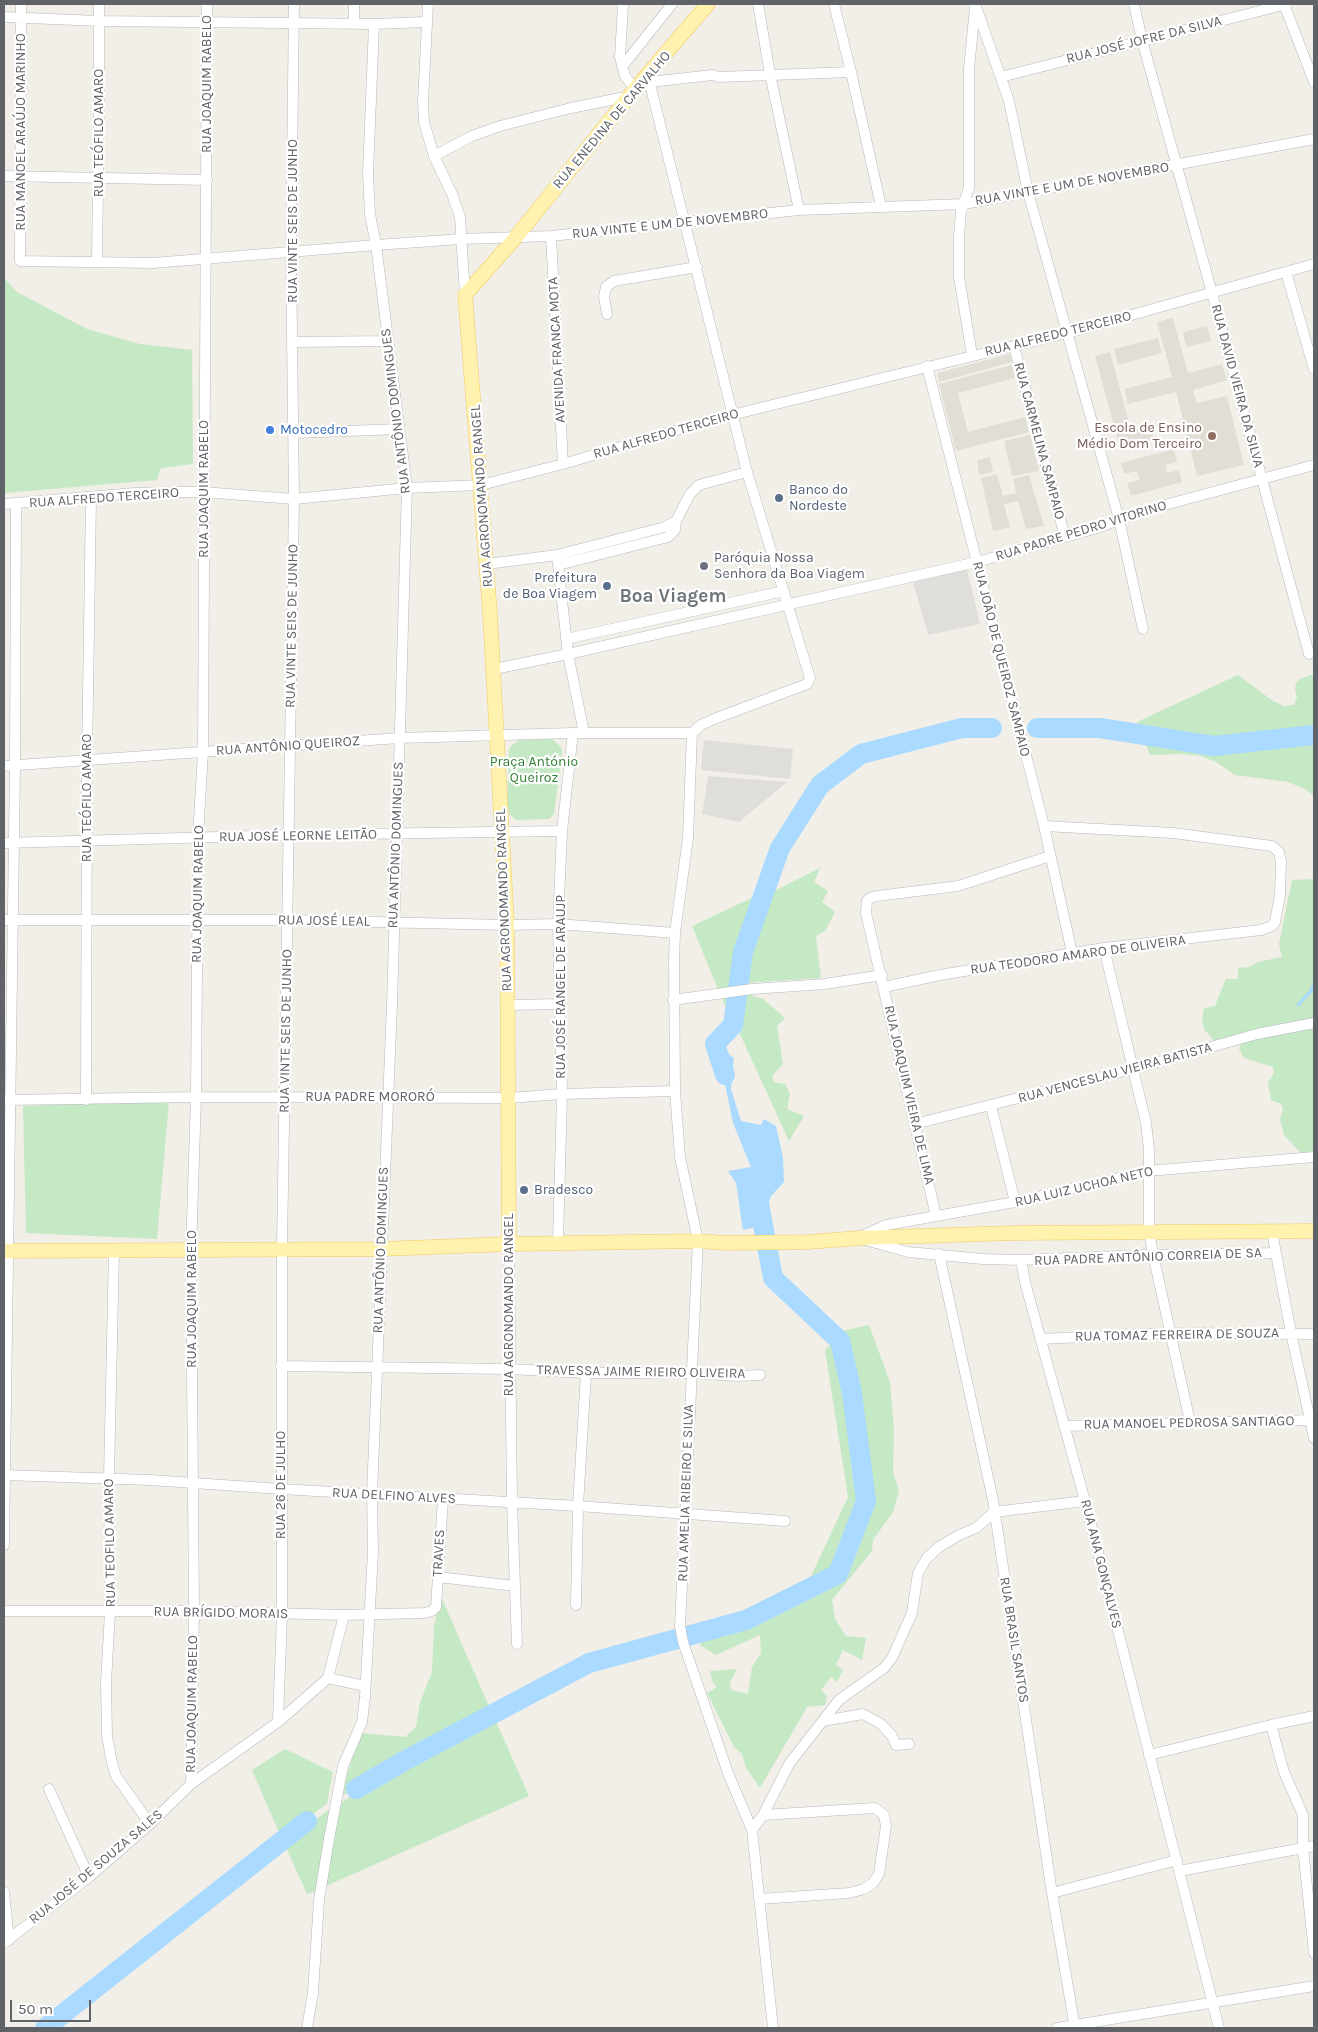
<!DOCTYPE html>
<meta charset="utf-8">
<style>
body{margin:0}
#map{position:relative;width:1318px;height:2032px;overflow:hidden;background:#f1efe8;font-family:Karla,sans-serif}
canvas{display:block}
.frame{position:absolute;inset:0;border:5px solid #5f6368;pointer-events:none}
.scale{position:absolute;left:10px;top:2000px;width:81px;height:22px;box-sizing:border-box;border:2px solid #5f6368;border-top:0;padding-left:6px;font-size:15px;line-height:18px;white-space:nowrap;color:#5f6368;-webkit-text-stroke:4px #fff;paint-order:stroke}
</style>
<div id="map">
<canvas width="1318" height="2032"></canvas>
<div class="frame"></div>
<div class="scale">50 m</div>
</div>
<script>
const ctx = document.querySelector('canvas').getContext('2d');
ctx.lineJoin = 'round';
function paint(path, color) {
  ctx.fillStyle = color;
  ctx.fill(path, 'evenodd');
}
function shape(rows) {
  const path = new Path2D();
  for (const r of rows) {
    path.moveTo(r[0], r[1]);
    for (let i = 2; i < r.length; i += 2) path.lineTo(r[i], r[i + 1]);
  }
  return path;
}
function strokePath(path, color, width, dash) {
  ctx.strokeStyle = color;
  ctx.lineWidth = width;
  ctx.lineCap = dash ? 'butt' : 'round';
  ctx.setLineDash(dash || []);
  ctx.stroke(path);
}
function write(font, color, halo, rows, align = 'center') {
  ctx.font = font + ' Karla,sans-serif';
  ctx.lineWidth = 4.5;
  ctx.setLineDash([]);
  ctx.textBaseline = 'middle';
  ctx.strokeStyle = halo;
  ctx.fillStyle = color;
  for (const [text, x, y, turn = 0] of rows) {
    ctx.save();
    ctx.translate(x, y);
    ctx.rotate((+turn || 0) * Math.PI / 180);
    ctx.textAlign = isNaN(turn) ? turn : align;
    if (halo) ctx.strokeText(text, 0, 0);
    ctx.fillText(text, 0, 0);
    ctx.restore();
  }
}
paint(shape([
 [967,569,980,624,928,635,913,582],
 [704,740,793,749,790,779,701,770],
 [708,776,787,782,739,822,702,814]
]), '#e0deda');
paint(shape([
 [1173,318,1188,373,1222,364,1227,380,1193,390,1197,403,1227,396,1244,465,1197,476,1176,392,1128,404,1124,389,1172,377,1157,322],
 [1207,326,1211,341,1186,347,1183,332],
 [1158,338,1162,353,1118,365,1114,349],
 [1110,352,1131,430,1150,425,1154,439,1120,448,1095,356],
 [1010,354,1012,362,939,382,937,373],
 [1012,365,1015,378,958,393,968,432,1025,417,1029,432,956,451,939,384],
 [1030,435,1039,471,1012,476,1004,441],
 [1174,449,1177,462,1165,465,1167,473,1179,470,1182,482,1131,496,1127,483,1140,480,1137,471,1124,474,1121,463],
 [990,457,993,472,979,475,977,460],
 [997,474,1003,496,1016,493,1013,479,1029,475,1044,526,1026,529,1018,501,1004,504,1010,527,993,531,981,478]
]), '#e1ded6');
paint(shape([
 [4,278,17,292,87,329,140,344,192,350,193,464,161,468,157,480,4,493],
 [1314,674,1314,796,1305,789,1288,782,1235,775,1216,762,1201,756,1184,754,1150,755,1137,722,1238,675,1273,701,1284,706,1294,705,1297,697,1295,689,1296,683,1300,679],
 [552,739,561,747,562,753,554,814,549,819,516,820,509,814,507,809,509,750,511,746,519,740],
 [820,868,814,882,828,891,822,902,835,912,825,931,816,936,821,978,744,983,749,953,772,892],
 [1314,879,1314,1020,1215,1042,1204,1029,1202,1018,1204,1008,1215,1006,1226,979,1238,979,1238,968,1249,967,1258,962,1282,957,1279,944,1292,880],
 [758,895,740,947,729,1016,692,926],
 [744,993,763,999,785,1018,777,1026,783,1064,772,1076,774,1082,785,1084,790,1094,787,1109,804,1116,789,1141,740,1034],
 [1314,1026,1314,1152,1302,1154,1284,1135,1280,1119,1283,1109,1281,1104,1271,1100,1268,1083,1274,1073,1273,1067,1244,1058,1239,1049,1242,1042],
 [169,1101,157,1239,26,1233,23,1106],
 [869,1325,890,1382,894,1429,893,1472,899,1491,893,1512,873,1540,872,1551,832,1600,835,1619,846,1636,866,1638,862,1660,843,1650,836,1665,843,1670,837,1682,831,1677,821,1690,827,1696,825,1705,807,1707,760,1788,746,1768,742,1754,734,1747,707,1693,717,1687,713,1683,710,1671,737,1669,730,1682,731,1690,748,1694,752,1667,761,1653,760,1635,716,1655,700,1645,717,1622,804,1591,848,1497,825,1350,846,1330],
 [441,1596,491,1711,340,1797,360,1733,405,1737,416,1727,420,1702,432,1672,434,1626],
 [494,1717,529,1796,324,1887,338,1804],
 [285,1749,333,1772,327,1804,281,1837,252,1770],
 [331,1808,317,1891,307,1894,284,1843]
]), '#c5e8c5');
paint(shape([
 [731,1022,724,1051,734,1058,731,1089,741,1121,761,1125,764,1119,776,1126,783,1157,784,1182,771,1196,767,1206,750,1203,759,1226,743,1230,736,1183,728,1171,751,1167,733,1123,716,1040]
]), '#aadaff');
strokePath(shape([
 [1298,1005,1311,991,1314,983]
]), '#aadaff', 3);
strokePath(shape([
 [1037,728,1100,728,1214,746,1314,735],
 [725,1075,715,1044,733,1025,743,952,780,848,820,785,861,754,962,728,992,728],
 [356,1789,404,1761,589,1663,746,1620,838,1574,866,1501,852,1393,840,1341,773,1278,754,1177],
 [45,2028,307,1821]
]), '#aadaff', 20);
const minor = shape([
 [21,4,20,261,153,263,376,245,462,239,551,236,799,210,964,204,1314,139],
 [428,4,423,102,424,122,434,156,452,194,460,217,465,295],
 [623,4,620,57,625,76,635,89],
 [758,4,770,74,799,210],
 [834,4,851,72,881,206],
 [975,4,1009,101,1028,192,1119,519,1143,629],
 [1134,4,1142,40,1212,293,1309,654],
 [1284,4,1314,82],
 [4,17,99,21,374,24],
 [354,23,354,4],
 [622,67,672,4],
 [648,76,747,472,810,678,807,684,714,719,701,725,692,733],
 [1001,77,1287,4],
 [650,82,712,75,719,77,851,72],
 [434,156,472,136,500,126,571,108,630,96],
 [4,176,207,180],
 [551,236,563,464],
 [97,262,99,101,99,4],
 [1286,272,1314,369],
 [607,314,604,297,606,287,614,281,697,267],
 [292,342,388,341],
 [1014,346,1065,537],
 [972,355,959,277,959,237,961,211,969,188,969,69,975,7],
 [927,366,1044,826,1072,953],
 [295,433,399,429],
 [4,504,135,493,179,492,203,492,294,499,407,488,481,485,563,464,715,419,1067,333,1314,264],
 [557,555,568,654,584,733],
 [487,564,557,555,665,527,676,521,690,494,699,485,747,472],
 [558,565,668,537,675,530,676,521],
 [566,639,784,591],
 [494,669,568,654,977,562,1097,528,1146,510,1314,465],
 [4,766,399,738,573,733,692,733,688,838,675,933,674,959,675,1091,680,1157,698,1241,680,1626,683,1642,728,1773,752,1830],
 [4,843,289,835,562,831],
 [4,920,287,920,507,925,558,924,675,933],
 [1104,948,1146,1123,1149,1149,1149,1232,1153,1254,1190,1422],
 [884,987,940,975,1104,948,1261,930,1272,926,1275,922,1280,895,1281,861,1279,852,1272,846,1173,833,1044,826],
 [673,1000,752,989,825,984,882,975],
 [508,1005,560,1004],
 [5,1100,196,1097,509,1098,562,1094,675,1091],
 [86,1100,87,760,91,497],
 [991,1106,1015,1202],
 [915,1124,1133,1069,1257,1034,1314,1023],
 [936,1216,866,913,867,901,870,898,877,896,958,886,1050,856],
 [1272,1232,1291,1333,1314,1438],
 [862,1236,886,1225,1015,1202,1148,1171,1314,1157],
 [869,1241,908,1252,983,1259,1021,1260,1025,1282,1085,1501,1219,2028],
 [558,1243,562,1094,558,924,562,831,573,733],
 [509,1244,512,1502,517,1644],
 [114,1250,109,1477,110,1612,106,1683,107,1736,112,1763,116,1776,150,1824],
 [939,1254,993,1500,1052,1893,1075,2028],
 [1021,1260,1146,1255,1276,1253],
 [1040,1339,1171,1333,1314,1334],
 [281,1366,509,1369,586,1373,690,1373,738,1376,760,1375],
 [1064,1426,1314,1420],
 [4,1475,150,1480,281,1489,578,1506,785,1521],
 [4,1545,15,766,16,504],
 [438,1577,515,1586],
 [576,1605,578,1506,586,1373],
 [4,1611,194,1611,344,1615,424,1613,432,1611,436,1607,443,1499],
 [328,1678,344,1615],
 [328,1678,365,1686],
 [823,1721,863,1714,881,1724,892,1736,896,1745,909,1744],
 [278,1722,282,1614,282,1248,294,499,291,252,294,4],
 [1271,1725,1284,1772,1303,1815,1303,1848,1314,1953],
 [1149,1755,1271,1725,1314,1716],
 [191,1784,194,1611,191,1251,196,1097,198,837,203,752,207,4],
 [49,1789,89,1877],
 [1179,1871,1314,1846],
 [4,1892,9,1940],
 [1052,1893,1177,1860],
 [759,1899,849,1893,864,1889,873,1883,879,1874,886,1826,884,1815,875,1808,763,1815],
 [4,1943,89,1877,150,1824,191,1784,278,1722,328,1678],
 [307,2028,313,1993,319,1900,329,1839,343,1766,362,1722,365,1697,373,1552,372,1494,392,1005,407,488,376,245,370,214,368,174,374,24,426,22],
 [773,2028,752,1830,763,1815,789,1764,839,1700,884,1668,892,1658,912,1613,918,1573,927,1558,939,1547,959,1535,976,1528,994,1512,1085,1501],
 [1057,2028,1314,1986]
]);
const major = shape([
 [509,1244,507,925,490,613,465,295,516,237,635,89,708,4],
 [4,1251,381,1249,509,1244,698,1241,726,1243,808,1242,859,1238,1013,1233,1314,1231]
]);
strokePath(minor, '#b5b8bc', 11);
strokePath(major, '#f2c960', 15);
strokePath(minor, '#fff', 10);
strokePath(major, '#fff2af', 14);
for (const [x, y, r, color] of [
 [270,430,5,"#3f7fe0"],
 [1212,436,5,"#8d6e63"],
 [779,498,5,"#5c6f8a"],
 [704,566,5,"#6b7280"],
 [607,586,5,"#5c6f8a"],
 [524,1190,5,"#5c6f8a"]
]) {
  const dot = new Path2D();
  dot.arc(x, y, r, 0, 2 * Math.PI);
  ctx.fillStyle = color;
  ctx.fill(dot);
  strokePath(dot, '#fff', 2);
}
write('14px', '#5f6368', '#fff', [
 ["RUA JOSÉ JOFRE DA SILVA",1144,40,-14],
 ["RUA JOAQUIM RABELO",207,84,-90],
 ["RUA ENEDINA DE CARVALHO",612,120,-50],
 ["RUA MANOEL ARAÚJO MARINHO",21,132,-90],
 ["RUA TEÓFILO AMARO",99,133,-90],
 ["RUA VINTE E UM DE NOVEMBRO",1072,184,-10],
 ["RUA VINTE SEIS DE JUNHO",293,221,-90],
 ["RUA VINTE E UM DE NOVEMBRO",670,224,-6],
 ["RUA ALFREDO TERCEIRO",1058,334,-14],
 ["AVENIDA FRANCA MOTA",557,350,-93],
 ["RUA DAVID VIEIRA DA SILVA",1237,386,75],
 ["RUA ANTÔNIO DOMINGUES",396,411,-97],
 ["RUA ALFREDO TERCEIRO",666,434,-16],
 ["RUA CARMELINA SAMPAIO",1039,441,75],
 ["RUA JOAQUIM RABELO",204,489,-90],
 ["RUA AGRONOMANDO RANGEL",482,496,-94],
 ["RUA ALFREDO TERCEIRO",104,498,-4],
 ["RUA PADRE PEDRO VITORINO",1081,531,-17],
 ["RUA VINTE SEIS DE JUNHO",292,626,-89],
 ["RUA JOÃO DE QUEIROZ SAMPAIO",1001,659,76],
 ["RUA ANTÔNIO QUEIROZ",288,746,-4],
 ["RUA TEÓFILO AMARO",87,798,-90],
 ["RUA JOSÉ LEORNE LEITÃO",298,836,-1],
 ["RUA ANTÔNIO DOMINGUES",396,845,-88],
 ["RUA JOAQUIM RABELO",198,894,-89],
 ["RUA AGRONOMANDO RANGEL",504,900,-92],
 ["RUA JOSÉ LEAL",324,921,1],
 ["RUA TEODORO AMARO DE OLIVEIRA",1078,955,-8],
 ["RUA JOSÉ RANGEL DE ARAUJP",561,987,-90],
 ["RUA VINTE SEIS DE JUNHO",286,1031,-89],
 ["RUA VENCESLAU VIEIRA BATISTA",1115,1073,-15],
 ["RUA JOAQUIM VIEIRA DE LIMA",909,1095,77],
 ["RUA PADRE MORORÓ",370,1097],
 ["RUA LUIZ UCHOA NETO",1084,1187,-13],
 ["RUA ANTÔNIO DOMINGUES",381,1250,-88],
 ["RUA PADRE ANTÔNIO CORREIA DE SA",1148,1257,-2],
 ["RUA JOAQUIM RABELO",192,1299,-90],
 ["RUA AGRONOMANDO RANGEL",509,1305,-90],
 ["RUA TOMAZ FERREIRA DE SOUZA",1177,1335,-1],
 ["TRAVESSA JAIME RIEIRO OLIVEIRA",641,1372,1],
 ["RUA MANOEL PEDROSA SANTIAGO",1189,1423,-1],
 ["RUA 26 DE JULHO",281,1485,-90],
 ["RUA AMELIA RIBEIRO E SILVA",686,1493,-88],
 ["RUA DELFINO ALVES",394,1496,3],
 ["RUA TEOFILO AMARO",110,1543,-91],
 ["TRAVES",439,1553,-87],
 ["RUA ANA GONÇALVES",1101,1564,76],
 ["RUA BRÍGIDO MORAIS",221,1613,1],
 ["RUA BRASIL SANTOS",1014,1640,81],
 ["RUA JOAQUIM RABELO",192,1704,-89],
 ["RUA JOSÉ DE SOUZA SALES",96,1867,-40]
]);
write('14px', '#785e54', '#fff', [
 ["Escola de Ensino",1202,428],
 ["Médio Dom Terceiro",1202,444]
], 'right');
write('14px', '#366cbe', '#fff', [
 ["Motocedro",280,430]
], 'left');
write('14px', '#4e5e75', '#fff', [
 ["Banco do",789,490],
 ["Nordeste",789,506],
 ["Prefeitura",597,578,"right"],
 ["de Boa Viagem",597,594,"right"],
 ["Bradesco",534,1190]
], 'left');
write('14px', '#5b616d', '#fff', [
 ["Paróquia Nossa",714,558],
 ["Senhora da Boa Viagem",714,574]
], 'left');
write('14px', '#348238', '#fff', [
 ["Praça António",534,762],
 ["Queiroz",534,778]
]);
write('bold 19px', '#70757a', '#fff', [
 ["Boa Viagem",673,597]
]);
</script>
